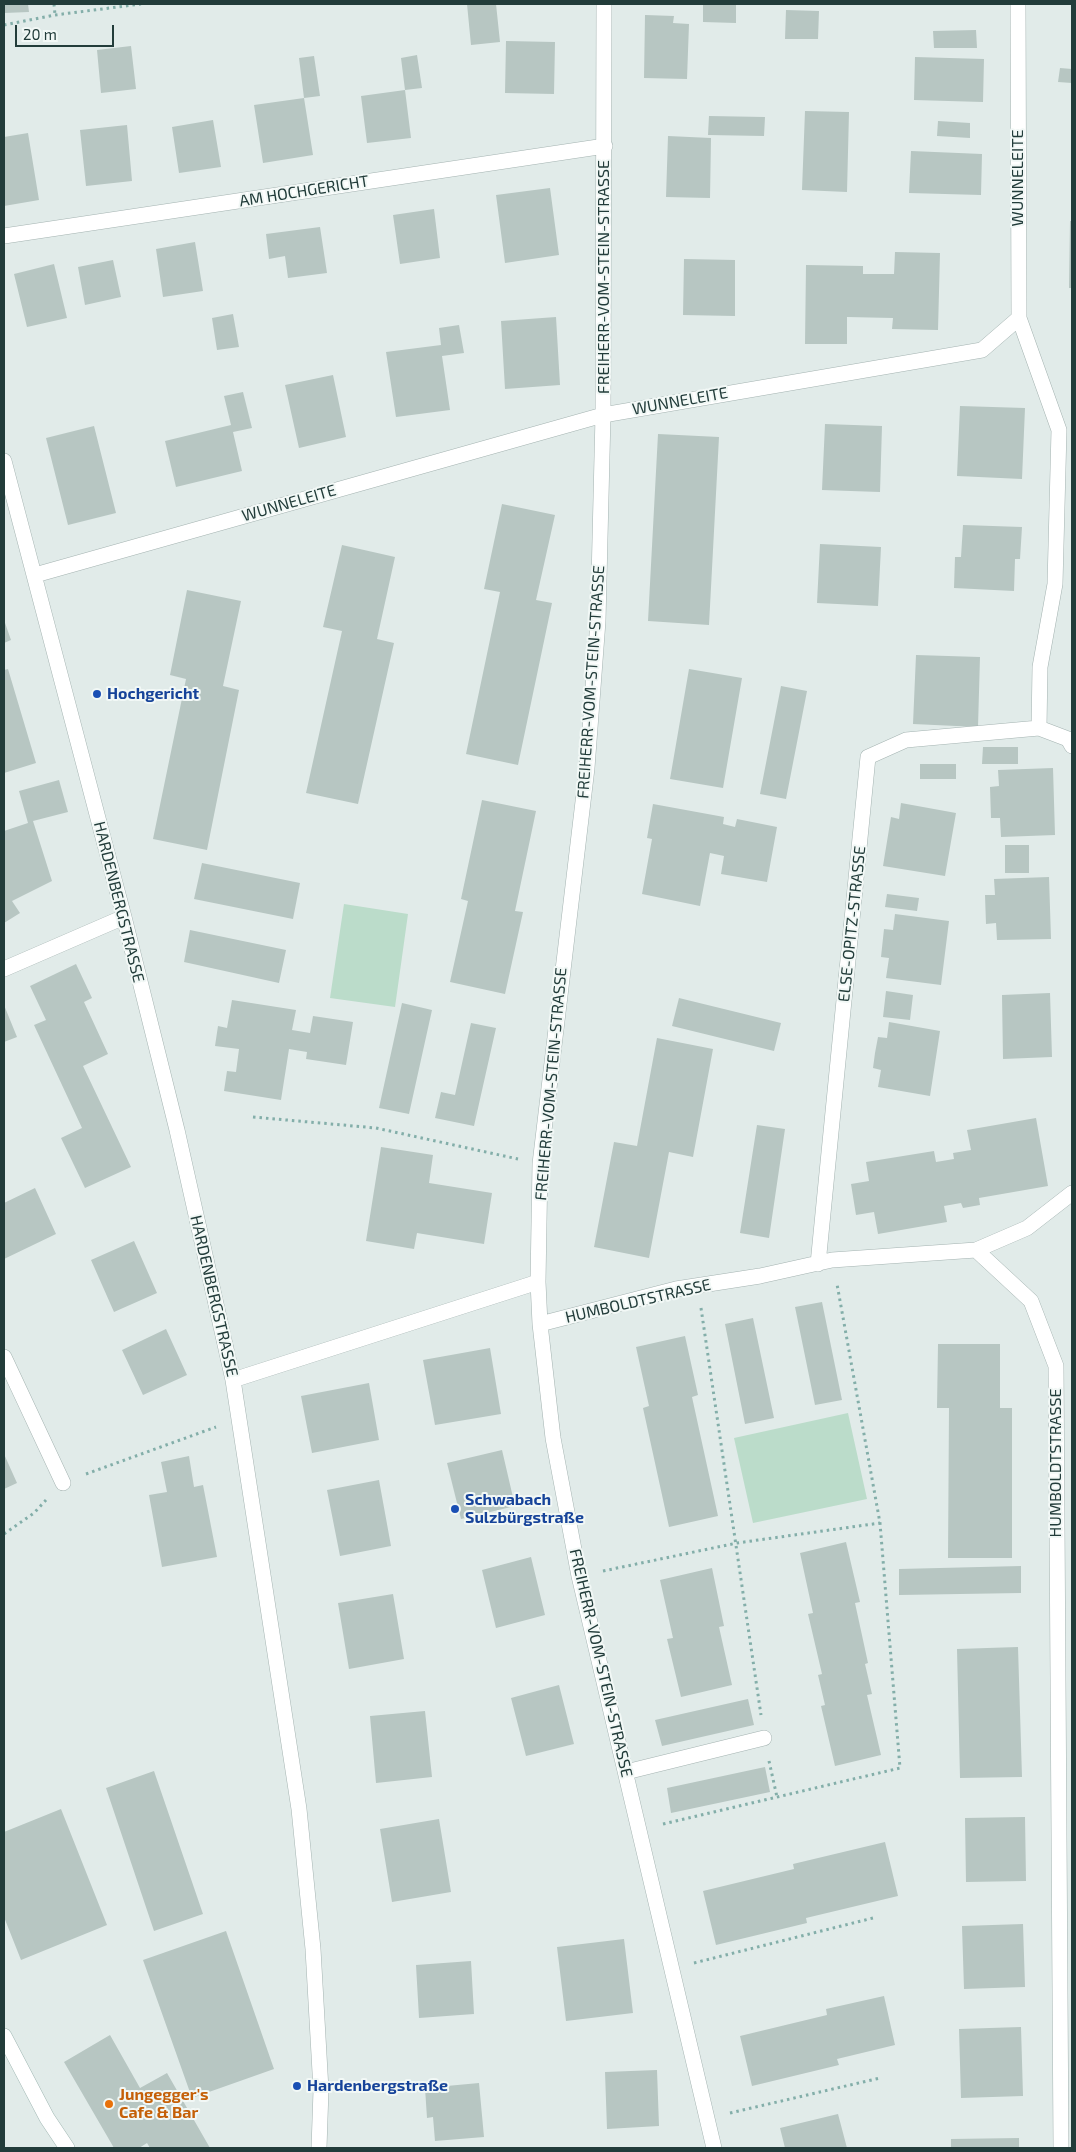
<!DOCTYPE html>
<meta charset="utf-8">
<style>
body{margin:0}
#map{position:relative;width:1076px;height:2152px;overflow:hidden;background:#e1ebe9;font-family:"Exo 2",sans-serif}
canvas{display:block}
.frame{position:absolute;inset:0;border:5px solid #223c3a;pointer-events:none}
.scale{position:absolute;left:15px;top:25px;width:99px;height:22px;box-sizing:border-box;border:2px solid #223c3a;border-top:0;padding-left:6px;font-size:15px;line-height:18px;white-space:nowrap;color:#223c3a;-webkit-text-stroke:4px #f2f8f6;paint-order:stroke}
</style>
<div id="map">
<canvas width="1076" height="2152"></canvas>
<div class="frame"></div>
<div class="scale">20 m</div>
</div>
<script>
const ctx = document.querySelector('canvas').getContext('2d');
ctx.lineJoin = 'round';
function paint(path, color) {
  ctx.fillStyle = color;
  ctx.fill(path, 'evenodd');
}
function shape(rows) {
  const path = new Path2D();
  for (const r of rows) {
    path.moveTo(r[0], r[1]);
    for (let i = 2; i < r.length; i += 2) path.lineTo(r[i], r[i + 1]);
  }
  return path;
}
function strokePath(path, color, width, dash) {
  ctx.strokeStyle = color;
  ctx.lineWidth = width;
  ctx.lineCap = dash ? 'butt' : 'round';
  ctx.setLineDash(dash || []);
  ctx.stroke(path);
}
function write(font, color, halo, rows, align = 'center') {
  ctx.font = font + ' "Exo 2",sans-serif';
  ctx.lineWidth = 4;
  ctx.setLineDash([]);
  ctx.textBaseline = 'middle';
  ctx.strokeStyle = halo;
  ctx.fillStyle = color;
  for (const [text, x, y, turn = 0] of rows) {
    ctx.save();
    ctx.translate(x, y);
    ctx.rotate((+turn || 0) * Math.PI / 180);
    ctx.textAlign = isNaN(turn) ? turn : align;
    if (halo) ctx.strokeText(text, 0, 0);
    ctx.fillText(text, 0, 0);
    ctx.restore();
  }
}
paint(shape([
 [344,904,408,914,395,1007,330,998],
 [848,1413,867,1499,753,1523,734,1438]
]), '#bbdcca');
paint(shape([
 [4,4,28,4,29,12,4,13],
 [467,4,496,4,500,42,471,45],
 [703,4,736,4,736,23,703,22],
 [786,10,819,11,818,39,785,39],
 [645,15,674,16,673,23,689,24,687,79,644,78],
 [976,30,977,48,934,48,933,31],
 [506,41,555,42,554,94,505,93],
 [131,46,136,89,101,93,97,50],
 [417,55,422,88,405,90,401,58],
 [314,56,320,96,304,98,299,58],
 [915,57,984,59,983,102,914,100],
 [1060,68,1072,69,1072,83,1058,82],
 [405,90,411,138,367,143,361,96],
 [304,98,313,155,263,163,254,105],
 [805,111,849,112,847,192,802,190],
 [709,116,765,117,764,136,708,135],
 [213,120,221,167,179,173,172,127],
 [938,121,970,123,970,138,937,136],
 [127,125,132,181,86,186,80,130],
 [28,133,39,200,4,206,4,137],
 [668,136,711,138,710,198,666,197],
 [911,151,982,154,981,195,909,193],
 [550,188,559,255,505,263,496,195],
 [434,209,440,258,400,264,393,215],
 [1070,221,1072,221,1072,288,1069,288],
 [320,227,327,273,288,278,285,256,269,259,266,234],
 [195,242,203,291,163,297,156,249],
 [895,252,940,253,938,330,892,329,893,318,847,317,847,344,805,344,806,265,863,266,863,274,894,274],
 [684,259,735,260,735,316,683,315],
 [113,260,121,297,85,305,78,267],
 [54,264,67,318,27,327,14,274],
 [233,314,239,347,217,350,212,318],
 [556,317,560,385,505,389,501,321],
 [459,325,464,353,442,356,450,410,396,417,386,352,441,345,439,328],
 [333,375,346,437,299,448,285,385],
 [243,392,252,428,233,432,242,471,176,487,165,441,231,425,224,396],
 [960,406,1025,408,1022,479,957,476],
 [825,424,882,426,880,492,822,490],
 [94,426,116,513,68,525,46,438],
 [658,434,719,437,709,625,648,621],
 [502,504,555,515,536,600,552,603,518,765,466,754,500,592,484,589],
 [963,525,1022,527,1020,559,1015,559,1014,591,954,588,955,557,961,557],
 [820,544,881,547,878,606,817,603],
 [342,545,395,557,377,639,394,643,358,804,306,793,342,631,323,627],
 [187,590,241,601,223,686,239,690,207,850,153,839,186,679,170,675],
 [4,620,11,640,4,643],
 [916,655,980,657,978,727,913,724],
 [8,669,36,763,4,773,4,670],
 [689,669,742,678,723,788,670,779],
 [781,686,807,691,786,799,760,794],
 [983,747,1018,747,1018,764,982,764],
 [920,764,956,764,956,779,920,779],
 [1053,768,1055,835,1001,837,1000,818,991,818,990,787,999,786,998,770],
 [59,780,68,812,33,821,52,881,12,901,20,913,4,923,4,831,28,823,19,791],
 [482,800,536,811,515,911,523,912,505,994,450,982,468,901,461,899],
 [901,803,956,813,945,876,883,866,891,817,899,819],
 [653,804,724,817,723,824,735,827,737,819,777,827,767,882,721,874,724,856,710,853,700,906,642,894,652,839,647,838],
 [1005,845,1029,845,1029,873,1005,873],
 [202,863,300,883,293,919,194,899],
 [1049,877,1051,939,997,940,996,923,986,924,985,895,995,895,994,879],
 [887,894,919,898,917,911,885,907],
 [895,914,949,921,941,985,886,978,889,958,881,957,884,929,893,930],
 [190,930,286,950,279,983,184,962],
 [76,964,92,998,84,1002,108,1054,83,1066,131,1167,85,1188,61,1138,82,1128,34,1025,46,1020,30,986],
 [886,991,913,995,910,1020,883,1017],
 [1050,993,1052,1057,1003,1059,1002,995],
 [679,998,781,1023,774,1051,672,1026],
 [232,1000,296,1010,292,1030,310,1033,313,1016,353,1022,346,1065,306,1059,307,1052,289,1049,281,1100,224,1091,227,1071,236,1072,239,1049,215,1046,218,1026,227,1028],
 [402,1003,432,1010,409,1114,379,1108],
 [4,1005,17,1037,4,1042],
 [889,1022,940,1031,930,1096,878,1087,881,1070,873,1068,875,1053,878,1037,887,1038],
 [471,1023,496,1028,474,1126,435,1118,441,1092,455,1095],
 [657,1038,713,1049,693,1157,669,1152,649,1258,594,1247,614,1142,637,1146],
 [1036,1118,1048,1186,979,1198,980,1205,963,1208,961,1203,944,1206,947,1222,878,1234,874,1212,856,1215,851,1184,869,1181,866,1162,934,1151,936,1162,954,1159,953,1153,971,1150,967,1130],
 [757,1125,785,1129,769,1238,740,1233],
 [381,1147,433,1155,429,1183,492,1193,484,1244,417,1233,414,1249,366,1241],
 [35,1188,56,1234,4,1259,4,1203],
 [134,1241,157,1293,114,1312,91,1260],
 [822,1302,842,1400,815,1405,795,1307],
 [753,1318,774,1418,745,1424,725,1324],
 [166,1329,187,1375,143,1395,122,1350],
 [685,1336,698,1395,692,1397,718,1516,669,1527,643,1408,649,1406,636,1347],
 [938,1344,1000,1344,1000,1408,1012,1408,1012,1558,948,1558,949,1408,937,1408],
 [490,1348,501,1414,435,1425,423,1360],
 [369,1383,379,1440,312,1453,301,1396],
 [502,1450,515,1506,461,1519,447,1463],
 [4,1454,17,1483,4,1489],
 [189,1456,194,1487,203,1485,217,1557,162,1567,149,1495,167,1492,161,1462],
 [379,1480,391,1546,340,1556,327,1490],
 [846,1542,860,1602,855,1603,868,1663,865,1664,872,1694,867,1695,881,1755,835,1766,821,1706,825,1705,818,1675,822,1674,808,1614,813,1613,800,1553],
 [531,1557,545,1615,496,1628,482,1570],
 [1021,1566,1021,1593,899,1595,899,1569],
 [712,1568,724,1626,719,1627,732,1685,681,1697,667,1639,673,1638,660,1580],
 [393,1594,404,1659,349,1669,338,1603],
 [1018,1647,1022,1777,960,1778,957,1649],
 [559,1685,574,1744,526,1756,511,1698],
 [748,1699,754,1725,662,1746,655,1720],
 [425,1711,432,1777,376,1783,370,1716],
 [765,1767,770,1792,671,1813,667,1788],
 [154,1771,203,1914,154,1931,106,1788],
 [61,1809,107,1925,21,1960,4,1917,4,1832],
 [1025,1817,1026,1881,966,1882,965,1818],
 [439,1819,451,1892,392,1902,380,1829],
 [885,1842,898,1896,806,1918,807,1923,716,1945,703,1891,794,1869,793,1864],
 [1023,1924,1025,1987,964,1989,962,1926],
 [226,1931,274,2069,192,2098,143,1960],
 [624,1939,633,2013,566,2021,557,1947],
 [471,1961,474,2014,419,2018,416,1965],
 [884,1996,895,2045,837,2059,839,2065,752,2086,740,2036,827,2015,826,2009],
 [1021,2027,1023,2096,961,2098,959,2029],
 [110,2035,140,2088,167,2073,210,2148,150,2148,147,2143,139,2148,114,2148,64,2062],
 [657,2070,659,2126,607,2129,605,2072],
 [479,2083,484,2137,435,2141,433,2117,427,2118,425,2088],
 [838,2114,847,2148,785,2148,780,2128],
 [1019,2138,1019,2148,951,2148,951,2139]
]), '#b7c6c2');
const service = shape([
 [626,1772,764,1738]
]);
const minor = shape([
 [604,4,603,415,598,621,587,768,540,1164,538,1282,540,1324,553,1438,579,1576,714,2148],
 [4,236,605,146],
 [1019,318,1059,430,1055,584,1040,667,1039,728,1068,739,1072,746],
 [4,461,124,917,177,1130,233,1380,299,1809,313,1949,321,2090,319,2148],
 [35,575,603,415,982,350,1019,318,1018,4],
 [4,969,124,917],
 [976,1250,1027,1228,1072,1193],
 [818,1264,868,757,906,740,1039,728],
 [540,1324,676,1289,760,1276,832,1260,976,1250,1031,1301,1056,1366,1061,2148],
 [4,1357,63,1483],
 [233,1380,538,1282]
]);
const secondary = shape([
 [4,2036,47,2118,67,2148]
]);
strokePath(service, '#a4b3b1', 16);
strokePath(minor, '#a4b3b1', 16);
strokePath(secondary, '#a0b7b3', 16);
strokePath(shape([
 [54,4,55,15],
 [4,25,55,15,141,4],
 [253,1117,376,1128,518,1159],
 [701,1308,761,1715],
 [86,1474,216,1427],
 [4,1534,34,1513,46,1500],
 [603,1571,737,1543,880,1523],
 [769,1761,777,1797],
 [663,1824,900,1768,880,1523,837,1284],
 [694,1963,873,1918],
 [730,2113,880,2078]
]), '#83aea9', 3, [2.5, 4]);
strokePath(service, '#fff', 15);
strokePath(minor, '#fff', 15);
strokePath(secondary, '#fff', 15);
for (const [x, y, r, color] of [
 [97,694,5,"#1a4fb4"],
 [455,1509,5,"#1a4fb4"],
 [297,2086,5,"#1a4fb4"],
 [109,2104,5,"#e8710a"]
]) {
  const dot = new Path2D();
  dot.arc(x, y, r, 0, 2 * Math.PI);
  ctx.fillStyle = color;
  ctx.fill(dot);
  strokePath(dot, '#f2f8f6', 2);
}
write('16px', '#223c3a', '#f2f8f6', [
 ["WUNNELEITE",1018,178,-90],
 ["AM HOCHGERICHT",304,191,-9],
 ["FREIHERR-VOM-STEIN-STRASSE",604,277,-90],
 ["WUNNELEITE",680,401,-10],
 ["WUNNELEITE",289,503,-16],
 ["FREIHERR-VOM-STEIN-STRASSE",591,682,-86],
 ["HARDENBERGSTRASSE",119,902,76],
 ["ELSE-OPITZ-STRASSE",852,924,-84],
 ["FREIHERR-VOM-STEIN-STRASSE",551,1084,-85],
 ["HARDENBERGSTRASSE",214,1296,77],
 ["HUMBOLDTSTRASSE",638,1301,-13],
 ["HUMBOLDTSTRASSE",1056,1463,-90],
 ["FREIHERR-VOM-STEIN-STRASSE",601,1663,77]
]);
write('bold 16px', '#164399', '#f2f8f6', [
 ["Hochgericht",107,694],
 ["Schwabach",465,1500],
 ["Sulzbürgstraße",465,1518],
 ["Hardenbergstraße",307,2086]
], 'left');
write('bold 16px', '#c56008', '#f2f8f6', [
 ["Jungegger's",119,2095],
 ["Cafe & Bar",119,2113]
], 'left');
</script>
